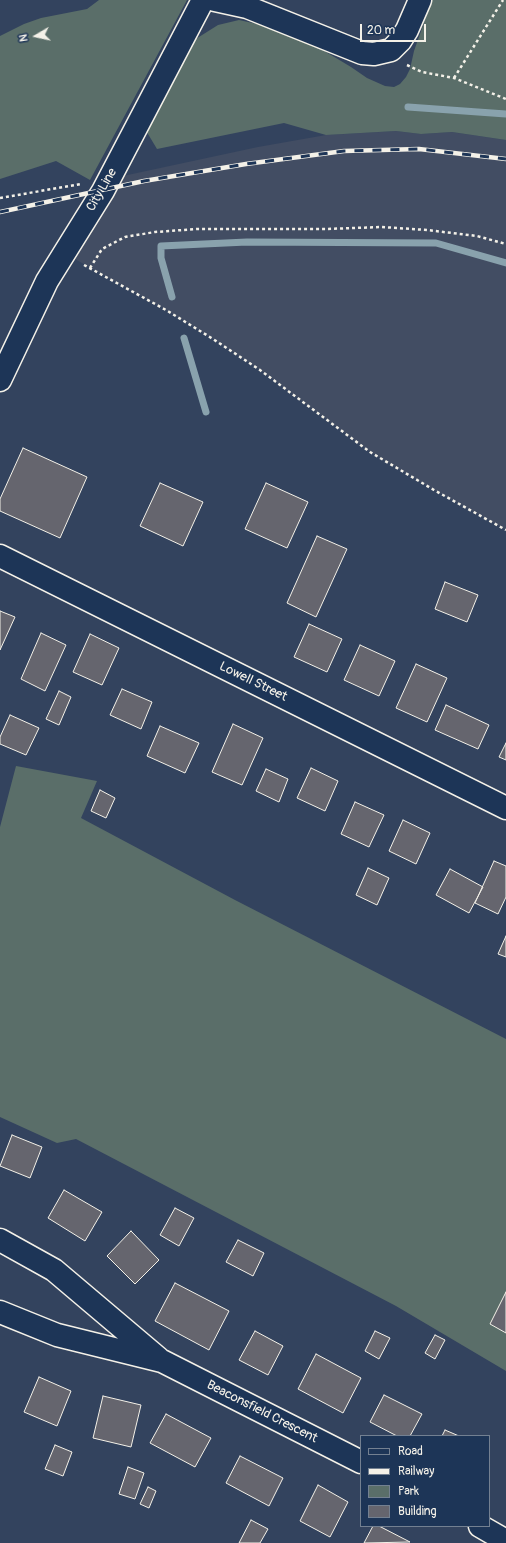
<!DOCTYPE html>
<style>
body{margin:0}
#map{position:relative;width:506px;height:1543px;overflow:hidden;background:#33435e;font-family:Pangolin,sans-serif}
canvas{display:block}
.legend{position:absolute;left:360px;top:1435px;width:130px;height:92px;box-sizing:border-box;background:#1d3557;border:1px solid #738091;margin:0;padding:5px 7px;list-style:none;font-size:12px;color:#f4f1e8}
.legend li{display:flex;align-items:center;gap:8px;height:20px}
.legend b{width:20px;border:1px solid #738091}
.north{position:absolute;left:16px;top:16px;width:40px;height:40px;-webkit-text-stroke:3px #1d3557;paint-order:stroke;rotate:261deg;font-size:11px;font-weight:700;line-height:16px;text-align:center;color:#f4f1e8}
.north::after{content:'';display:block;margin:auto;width:14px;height:18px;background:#f4f1e8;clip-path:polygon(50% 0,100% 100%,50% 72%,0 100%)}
.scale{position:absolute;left:360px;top:24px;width:66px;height:18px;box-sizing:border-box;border:2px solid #f4f1e8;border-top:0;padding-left:5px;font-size:12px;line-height:14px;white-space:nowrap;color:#f4f1e8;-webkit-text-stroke:3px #1d3557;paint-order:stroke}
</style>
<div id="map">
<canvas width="506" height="1543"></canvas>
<ul class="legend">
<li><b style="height:5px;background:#1d3557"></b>Road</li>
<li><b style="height:5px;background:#f4f1e8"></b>Railway</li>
<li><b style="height:11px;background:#5a6e69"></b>Park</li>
<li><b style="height:11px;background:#65656e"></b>Building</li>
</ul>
<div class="north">N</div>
<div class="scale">20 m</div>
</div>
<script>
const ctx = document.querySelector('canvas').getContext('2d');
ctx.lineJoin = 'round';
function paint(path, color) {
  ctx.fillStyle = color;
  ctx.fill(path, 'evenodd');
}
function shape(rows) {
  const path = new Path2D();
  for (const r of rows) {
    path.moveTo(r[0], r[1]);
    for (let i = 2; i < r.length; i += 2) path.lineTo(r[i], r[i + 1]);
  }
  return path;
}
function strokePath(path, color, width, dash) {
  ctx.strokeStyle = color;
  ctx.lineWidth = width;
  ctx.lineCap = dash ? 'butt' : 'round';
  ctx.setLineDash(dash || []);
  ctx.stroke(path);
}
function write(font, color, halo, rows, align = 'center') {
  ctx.font = font + ' Pangolin,sans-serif';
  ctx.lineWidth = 3.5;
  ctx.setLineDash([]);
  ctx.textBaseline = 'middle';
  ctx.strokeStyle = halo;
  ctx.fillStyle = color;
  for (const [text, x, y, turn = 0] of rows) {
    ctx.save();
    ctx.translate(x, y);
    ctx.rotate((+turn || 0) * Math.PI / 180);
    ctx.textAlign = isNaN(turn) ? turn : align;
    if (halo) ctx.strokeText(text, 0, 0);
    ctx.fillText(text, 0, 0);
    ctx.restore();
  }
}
paint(shape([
 [396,131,421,134,452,132,506,140,506,530,434,490,370,452,260,370,213,339,166,310,64,253,109,179,258,147,326,135]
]), '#424d63');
paint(shape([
 [99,0,187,0,90,180,56,161,0,179,0,36,24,24,41,18,87,9],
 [432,0,506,0,506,140,452,132,421,134,396,131,326,135,284,123,157,149,145,129,191,42,218,25,239,20,262,25,311,43,351,67,367,78,385,86,394,87,400,84,406,77,410,69,414,51],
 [16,766,97,781,81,818,235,900,506,1039,506,1371,396,1306,76,1139,57,1143,0,1117,0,827]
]), '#5a6e69');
strokePath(shape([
 [408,107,506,114],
 [172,297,161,258,161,246,247,242,436,243,506,263],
 [184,338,206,412]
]), '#89a2ad', 7);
const building = shape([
 [23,448,87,477,60,538,0,511,0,499,23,448],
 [160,483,203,502,183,546,140,526,160,483],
 [266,483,308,502,287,548,245,529,266,483],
 [317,536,347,549,316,617,287,603,317,536],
 [445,582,478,595,467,622,435,609,445,582],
 [0,611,15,617,0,650,0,611],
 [309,624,342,639,327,672,294,657,309,624],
 [41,633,66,645,45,691,21,679,41,633],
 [90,634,119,648,102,685,73,672,90,634],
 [360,645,395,661,379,696,344,680,360,645],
 [416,664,447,678,427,722,396,708,416,664],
 [122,689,152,702,141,729,110,715,122,689],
 [59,691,71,697,59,725,46,719,59,691],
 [446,705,489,725,478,749,435,730,446,705],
 [10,715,39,728,26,755,0,744,0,737,10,715],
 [233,724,263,738,242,785,212,772,233,724],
 [160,726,199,743,185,773,147,756,160,726],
 [506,743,506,760,499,757,506,743],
 [311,768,338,781,325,811,297,798,311,768],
 [266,769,288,779,279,802,256,791,266,769],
 [100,790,115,798,106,818,91,811,100,790],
 [355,802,384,815,369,847,341,834,355,802],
 [403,820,430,833,416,864,389,851,403,820],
 [494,861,506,866,506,897,498,914,475,903,494,861],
 [368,868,389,878,377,905,356,895,368,868],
 [450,869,483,887,469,913,436,895,450,869],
 [506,936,506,957,498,954,506,936],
 [12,1135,42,1147,30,1178,0,1166,12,1135],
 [64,1190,102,1212,85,1241,48,1218,64,1190],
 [175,1208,194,1218,179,1246,160,1235,175,1208],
 [131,1231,159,1260,135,1284,107,1256,131,1231],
 [238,1240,264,1253,253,1276,226,1262,238,1240],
 [175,1283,229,1311,209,1350,155,1321,175,1283],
 [506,1292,506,1333,490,1324,506,1292],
 [255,1331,283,1346,268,1375,239,1360,255,1331],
 [375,1331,390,1338,379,1359,365,1351,375,1331],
 [435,1335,445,1340,435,1359,425,1353,435,1335],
 [316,1354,361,1378,343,1413,298,1389,316,1354],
 [39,1377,71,1391,57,1426,24,1412,39,1377],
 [384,1395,422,1414,410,1436,397,1436,370,1422,384,1395],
 [103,1396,141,1405,131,1447,93,1438,103,1396],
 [166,1414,211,1438,195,1467,150,1443,166,1414],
 [445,1430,459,1436,442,1436,445,1430],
 [55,1445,72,1452,63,1476,45,1469,55,1445],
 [240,1456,283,1478,269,1506,226,1483,240,1456],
 [128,1467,144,1473,135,1499,119,1494,128,1467],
 [318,1485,348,1502,330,1537,300,1521,318,1485],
 [148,1487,156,1491,149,1508,140,1504,148,1487],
 [251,1520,268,1529,260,1543,239,1543,251,1520],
 [373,1526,379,1526,410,1542,364,1543,373,1526]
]);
paint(building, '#65656e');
strokePath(building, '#f4f1e8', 1);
const minor = shape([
 [215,0,247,7,362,53,374,54,391,50,400,41,407,30,420,0],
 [0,380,47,281,103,191,203,0],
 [0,556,506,808],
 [0,1240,54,1270,158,1358],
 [0,1312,57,1335,162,1361,361,1462],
 [480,1526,506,1541]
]);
strokePath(minor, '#f4f1e8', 25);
strokePath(shape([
 [407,65,422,72,454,78,506,99],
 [454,78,503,0],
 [0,198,81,184],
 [84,265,166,310,213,339,260,370,370,452,434,490,506,530],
 [90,268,102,249,125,237,155,232,197,229,326,229,382,227,427,230,477,236,506,244]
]), '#f4f1e8', 2.5, [3, 3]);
strokePath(minor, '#1d3557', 22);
const rail = shape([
 [0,212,144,181,246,164,344,151,419,149,506,159]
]);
strokePath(rail, '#f4f1e8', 4.5);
strokePath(rail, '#1d3557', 3, [9]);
write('13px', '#f4f1e8', '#1d3557', [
 ["City Line",102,190,-60],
 ["Lowell Street",253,682,26],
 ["Beaconsfield Crescent",262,1412,27]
]);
</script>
